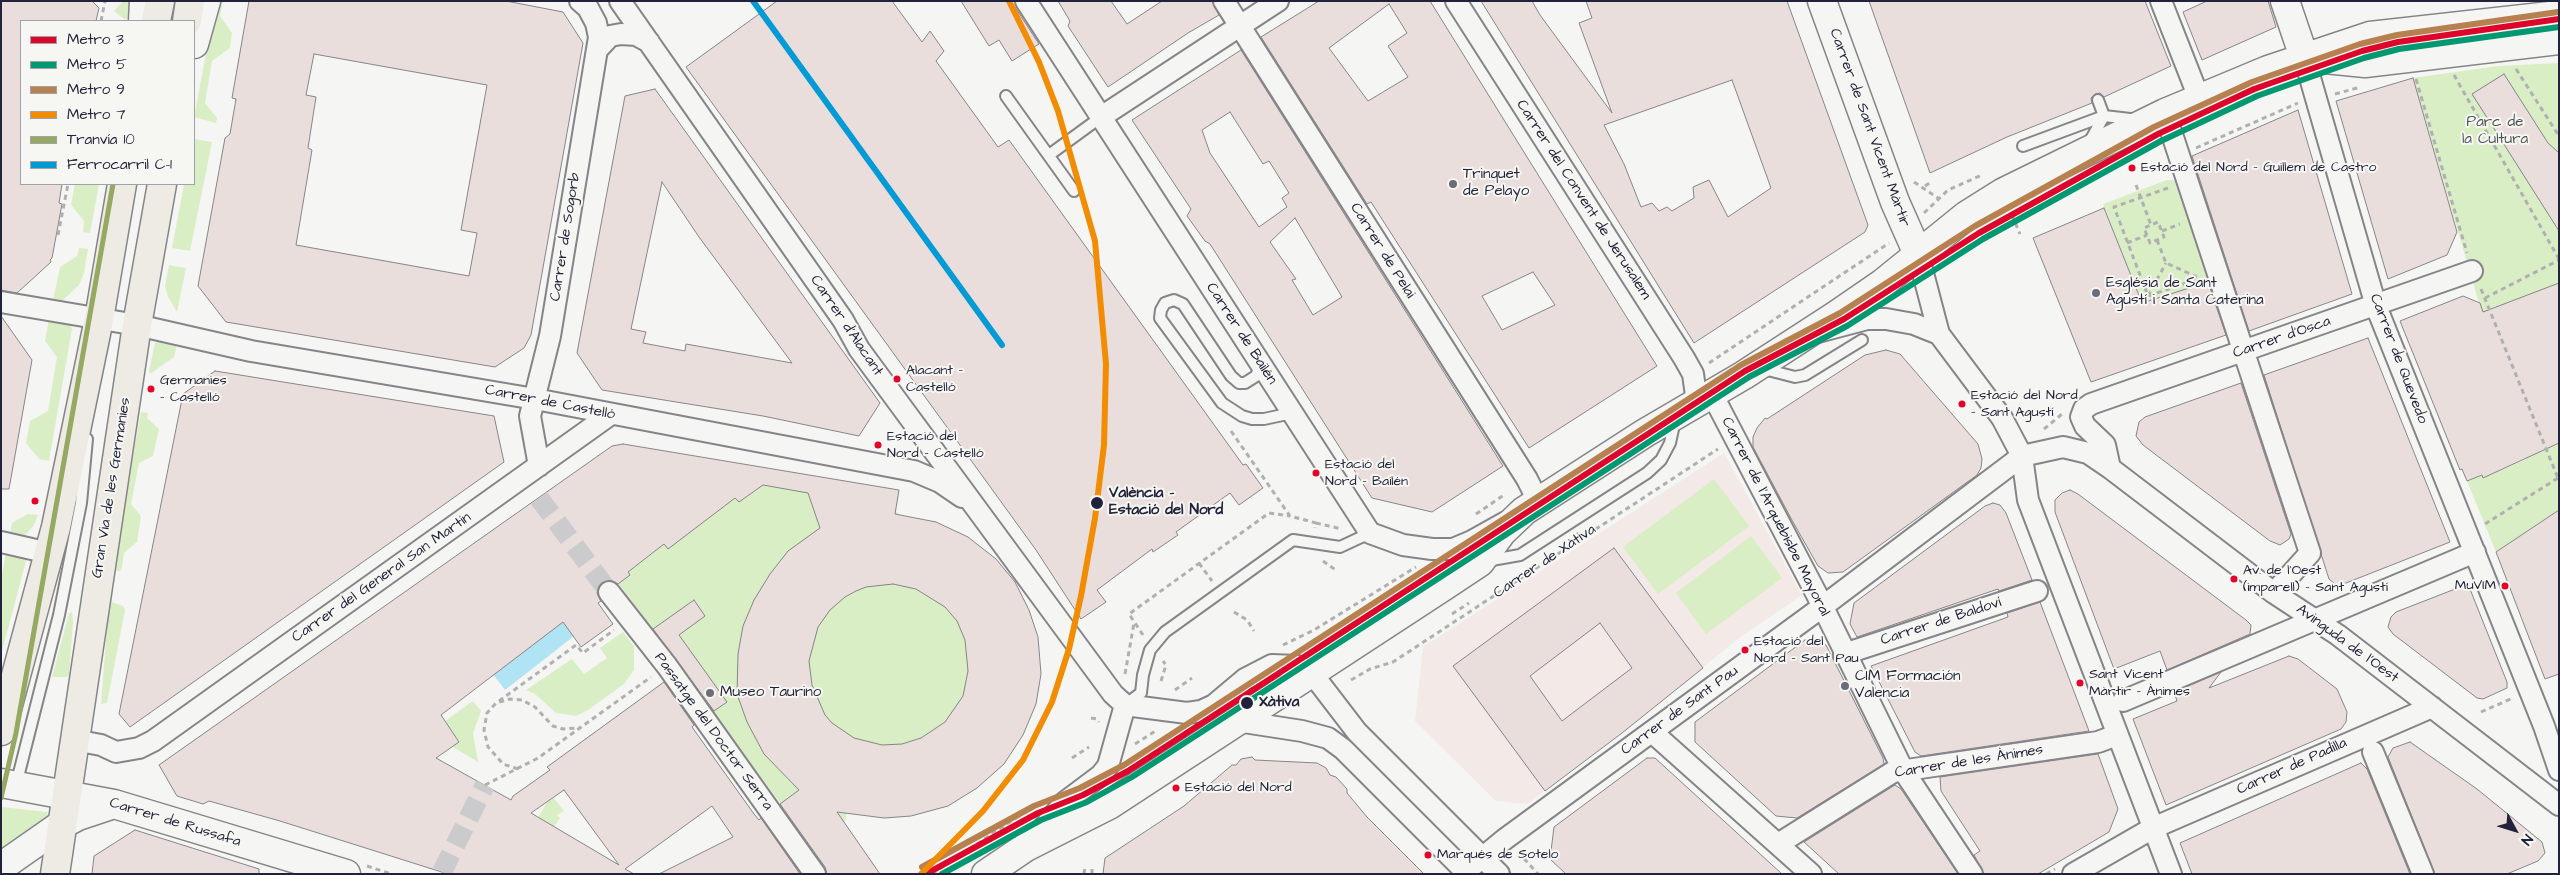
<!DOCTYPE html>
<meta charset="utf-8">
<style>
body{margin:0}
#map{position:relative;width:2560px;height:875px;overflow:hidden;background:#f5f5f3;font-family:"Architects Daughter",sans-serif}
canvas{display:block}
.frame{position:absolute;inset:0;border:2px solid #22223b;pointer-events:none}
.legend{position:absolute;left:20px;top:20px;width:175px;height:165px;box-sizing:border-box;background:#f6f6f2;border:1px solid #a1a1a9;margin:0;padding:6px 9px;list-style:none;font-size:15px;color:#22223b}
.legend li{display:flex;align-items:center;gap:10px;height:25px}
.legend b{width:25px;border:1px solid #a1a1a9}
.north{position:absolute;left:2490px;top:805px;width:50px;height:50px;-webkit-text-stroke:4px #f6f6f2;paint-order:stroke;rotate:129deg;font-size:14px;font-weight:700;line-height:20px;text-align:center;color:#22223b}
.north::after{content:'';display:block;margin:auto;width:18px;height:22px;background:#22223b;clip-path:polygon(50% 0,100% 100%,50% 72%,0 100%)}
</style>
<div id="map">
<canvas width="2560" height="875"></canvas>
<div class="frame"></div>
<ul class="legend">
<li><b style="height:6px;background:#dd052b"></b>Metro 3</li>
<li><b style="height:6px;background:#009870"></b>Metro 5</li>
<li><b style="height:6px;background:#b7814f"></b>Metro 9</li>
<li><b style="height:6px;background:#f28c00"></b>Metro 7</li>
<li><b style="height:6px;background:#96a963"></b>Tranvía 10</li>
<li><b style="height:6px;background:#009ad5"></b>Ferrocarril C-1</li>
</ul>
<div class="north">N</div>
</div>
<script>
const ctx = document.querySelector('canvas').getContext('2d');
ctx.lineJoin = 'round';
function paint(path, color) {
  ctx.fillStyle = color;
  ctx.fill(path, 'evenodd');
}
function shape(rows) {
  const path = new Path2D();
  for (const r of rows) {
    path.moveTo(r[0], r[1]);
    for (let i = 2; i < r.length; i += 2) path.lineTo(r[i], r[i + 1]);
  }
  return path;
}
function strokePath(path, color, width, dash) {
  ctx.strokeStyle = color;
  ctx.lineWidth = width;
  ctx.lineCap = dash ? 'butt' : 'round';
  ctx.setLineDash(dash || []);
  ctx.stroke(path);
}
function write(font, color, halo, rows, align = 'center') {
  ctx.font = font + ' "Architects Daughter",sans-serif';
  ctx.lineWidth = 4;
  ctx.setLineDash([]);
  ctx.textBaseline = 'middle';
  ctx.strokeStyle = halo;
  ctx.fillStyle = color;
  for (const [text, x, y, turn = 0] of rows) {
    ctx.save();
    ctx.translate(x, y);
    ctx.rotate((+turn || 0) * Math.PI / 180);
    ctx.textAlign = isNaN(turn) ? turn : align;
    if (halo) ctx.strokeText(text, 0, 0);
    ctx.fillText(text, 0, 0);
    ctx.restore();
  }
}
paint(shape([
 [1724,453,1802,595,1739,638,1622,733,1527,804,1496,801,1415,721,1423,647]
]), '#f3e9e6');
paint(shape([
 [123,1,132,1,127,19,124,19,114,11],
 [216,1,223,1,220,16,232,33,230,48,212,61,205,103,217,118,216,123,194,117],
 [2559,63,2559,510,2496,552,2467,481,2482,475,2483,478,2525,460,2413,78,2498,66],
 [194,139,212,142,190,251,172,248,184,184,194,184],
 [2167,180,2174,180,2179,185,2211,282,2142,303,2103,204],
 [75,184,99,184,90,233,83,232,84,221,71,205],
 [79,248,88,249,84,273,79,285,61,302,52,305,60,267,77,256],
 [169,265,186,268,177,312,168,297,165,286],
 [49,319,70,323,72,329,49,461,39,459,26,443,30,421,48,411,57,357,45,341],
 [156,339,176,345,176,349,174,357,150,374,149,371],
 [141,412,148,413,147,418,159,429,153,456,139,463,131,504,141,516,137,542,124,553,122,567,120,571,116,571,114,569,117,541],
 [751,467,899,490,896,512,903,516,936,522,968,537,1015,582,1029,610,1038,637,1036,704,1023,735,1004,764,977,788,948,806,911,816,884,818,847,812,844,825,848,828,878,872,781,804,618,583,630,575,628,572,749,478],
 [1714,479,1749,526,1658,594,1623,547],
 [28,514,38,515,34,525,25,535,9,538,12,523],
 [1751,536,1782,578,1706,634,1676,593],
 [6,553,26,558,26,561,1,655,1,580],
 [109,601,123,606,125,610,107,703,101,704],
 [72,612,73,622,69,675,67,677,52,677,69,613],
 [623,632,634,646,634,670,624,684,588,710,576,716,556,713,535,694,526,690,572,659,584,674,607,658,600,648],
 [473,701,481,711,473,733,478,762,453,747,459,742,445,721],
 [554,798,564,811,557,815,560,818,554,827,538,817,547,802],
 [2,807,47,812,49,818,1,851]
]), '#daeec6');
paint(shape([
 [563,621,574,636,505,690,493,674]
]), '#b0e3f4');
const building = shape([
 [1,1,92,1,99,8,96,21,21,21,21,184,62,184,59,203,62,204,52,258,50,260,51,262,17,293,1,290,1,1],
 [249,1,506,1,563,12,583,43,531,335,524,348,495,367,226,322,198,286,225,138,230,134,236,99,232,98,249,1],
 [314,54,487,85,461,230,477,233,469,276,296,245,312,150,308,148,316,97,306,95,314,54],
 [777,1,892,1,922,42,930,31,944,51,936,61,985,129,998,147,1009,140,1243,465,1246,464,1263,488,1239,505,1230,493,1176,532,1178,535,1153,552,1152,549,1097,590,1106,602,1081,619,1036,550,686,67,777,1],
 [961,1,1011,1,1039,44,1012,61,999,40,989,46,961,1],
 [1058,1,1111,1,1127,24,1162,1,1212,1,1219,15,1188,33,1108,87,1068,26,1070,21,1058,1],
 [1319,1,1430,1,1657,366,1529,448,1371,202,1367,204,1261,37,1319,1],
 [1389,4,1407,33,1388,46,1408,77,1368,101,1329,48,1389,4],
 [1533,272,1555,305,1502,330,1482,296,1533,272],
 [1481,1,1532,1,1540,15,1612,113,1579,23,1592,18,1586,1,1787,1,1868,225,1865,232,1694,343,1481,1],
 [1732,80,1771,188,1728,217,1709,180,1693,187,1694,198,1672,211,1667,207,1659,211,1652,203,1641,207,1624,164,1604,125,1732,80],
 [1869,1,2145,1,2171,66,2104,97,2100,93,2095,94,2091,98,2092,103,2007,137,1930,173,1869,1],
 [2207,1,2268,1,2276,27,2202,60,2183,12,2207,1],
 [1241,50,1503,466,1432,512,1372,498,1210,244,1205,241,1187,216,1191,209,1132,120,1241,50],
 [1230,112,1263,164,1269,161,1289,193,1282,198,1287,207,1259,227,1210,153,1202,130,1230,112],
 [1295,218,1342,297,1313,315,1292,280,1296,279,1270,242,1295,218],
 [2504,74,2548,143,2559,153,2559,231,2472,94,2504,74],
 [2413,78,2457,232,2447,255,2388,279,2336,101,2413,78],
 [655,89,880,403,859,436,763,416,602,390,577,353,625,96,655,89],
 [662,182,699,237,792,363,686,344,685,351,643,343,646,332,631,329,662,182],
 [2298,110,2352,294,2249,331,2192,156,2298,110],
 [2104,208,2142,303,2208,282,2226,335,2091,382,2033,238,2104,208],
 [2559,283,2559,443,2483,478,2482,475,2467,481,2462,469,2460,470,2400,321,2463,296,2480,303,2483,312,2559,283],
 [1,316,32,360,9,489,1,489,1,316],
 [2368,338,2450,542,2341,585,2335,584,2329,579,2264,375,2368,338],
 [1886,350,1900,354,1978,444,1982,459,1981,468,1977,475,1843,572,1828,573,1818,566,1793,522,1753,447,1753,437,1757,428,1765,418,1767,419,1865,355,1886,350],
 [215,371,494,416,504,462,130,727,119,714,183,394,215,371],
 [2241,383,2291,534,2289,539,2280,545,2270,541,2143,445,2136,436,2139,422,2145,417,2241,383],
 [623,444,899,490,895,514,936,522,968,537,996,559,1015,582,1029,610,1038,637,1041,674,1036,704,1023,735,1004,764,977,788,948,806,911,816,884,818,837,812,880,874,827,874,825,867,780,804,799,790,764,754,747,722,737,694,738,654,743,626,754,600,770,574,788,551,820,528,808,493,763,485,739,502,735,498,668,549,664,544,628,572,630,575,618,584,608,580,601,583,597,593,601,601,598,603,613,624,581,647,563,622,441,715,459,742,436,758,511,800,513,796,550,770,547,767,664,682,694,725,692,727,754,814,759,820,761,818,800,874,659,874,733,837,712,806,625,869,634,874,448,874,280,821,209,801,203,804,177,796,159,765,612,446,623,444],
 [893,584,916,589,945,607,957,621,965,640,968,671,963,696,945,722,921,738,902,744,882,745,854,738,832,723,825,715,812,685,809,661,818,627,830,610,845,597,856,591,866,587,893,584],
 [564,790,619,865,531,813,564,790],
 [2070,490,2078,494,2246,620,2251,625,2250,634,2167,670,2160,651,2114,669,2055,512,2055,500,2062,493,2070,490],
 [1993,503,2000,505,2006,513,2032,580,1999,591,1998,589,1857,637,1850,624,1854,603,1985,506,1993,503],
 [2559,510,2559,674,2545,679,2496,552,2559,510],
 [1614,548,1703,668,1622,733,1545,791,1453,666,1614,548],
 [1600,623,1632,668,1562,721,1530,676,1600,623],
 [2468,584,2507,682,2507,688,2483,699,2477,698,2393,634,2388,627,2391,617,2396,612,2468,584],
 [694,600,705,616,679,635,727,702,714,711,653,629,694,600],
 [2040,602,2089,731,1921,756,1915,752,1871,666,2008,617,2007,613,2040,602],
 [1805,640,1826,645,1883,758,1884,764,1797,818,1776,816,1695,742,1695,722,1805,640],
 [2289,656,2298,659,2337,689,2347,712,2346,722,2341,729,2166,805,2133,719,2177,701,2174,692,2221,672,2209,688,2289,656],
 [2410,742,2477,789,2542,842,2545,853,2538,861,2507,874,2435,874,2388,757,2393,748,2410,742],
 [2098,754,2118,809,2109,832,2038,874,1984,874,1974,855,1980,851,1941,791,1940,777,2098,754],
 [1252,757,1255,760,1317,763,1326,768,1330,775,1336,777,1347,789,1347,793,1367,817,1424,874,1103,874,1105,858,1184,806,1232,765,1236,765,1241,759,1252,757],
 [1647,758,1655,758,1782,874,1566,874,1550,859,1554,827,1647,758],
 [2361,763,2367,769,2410,874,2192,874,2180,843,2361,763],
 [1895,785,1901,789,1958,874,1839,874,1804,842,1895,785],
 [135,830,259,869,259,874,92,874,94,856,135,830]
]);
paint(building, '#eadedd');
strokePath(building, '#858589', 1);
strokePath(shape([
 [539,498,609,592],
 [442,872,485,785]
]), '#cbcbce', 20, [20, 10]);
const lane = shape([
 [1006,96,1074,191],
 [2090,141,2104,116,2098,100],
 [2023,146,2104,116,2139,120],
 [1049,155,1101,117],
 [1261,364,1256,376,1245,383,1239,383,1231,376,1183,304,1174,300,1165,303,1161,310,1160,318,1222,403,1242,416,1252,419,1264,419,1292,413],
 [1760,368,1795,377,1805,375,1862,340],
 [1486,561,1520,555,1647,473,1661,460,1670,443,1675,420],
 [1126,704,1141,693,1143,675,1150,650,1165,632,1293,540,1340,547,1370,533],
 [16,785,59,615,81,503,87,439]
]);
const street = shape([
 [620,1,843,320,859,349,1113,694,1125,705,1187,713,1201,711,1214,705,1245,679,1272,665,1297,666,1311,672,1357,732,1499,874],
 [1026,1,1370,533,1403,545,1432,549,1453,549,1472,541,1506,522],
 [1224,1,1527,479,1538,501],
 [1456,1,1684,358,1693,374,1697,403],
 [2161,1,2199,98],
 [597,50,610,36,621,34,636,35,649,42],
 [2304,57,2376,306,2544,726,2559,770],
 [2165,113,2310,553,2274,593],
 [1101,117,1278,1],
 [1918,254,1939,334,2002,418,2022,456,2028,500,2171,874],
 [1,302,137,325,251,351,535,399,914,471,940,482,962,497],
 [1818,332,1867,319,1886,319,1914,324,1939,334],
 [1712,394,1816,593,1903,770,1972,874],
 [539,466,530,416,550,336,599,37,596,23,588,8,580,1],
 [2110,468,2105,445,2085,426,2081,417,2084,409,2091,404,2472,271],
 [1,542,49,553],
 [609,592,667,666,815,874],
 [1844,654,2037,591],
 [2123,701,2475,552],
 [1237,721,1302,731,1328,738,1343,749,1468,874],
 [1652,732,1811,874],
 [74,740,101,745,116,752,139,748,153,741,611,414],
 [2373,752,2423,874],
 [1034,839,1065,802,1101,775,1108,766,1125,705],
 [1778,844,1893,772,2098,742,2117,735],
 [1466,871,1505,839,1822,607,2022,456,2063,447,2088,453,2110,468,2274,593,2338,635,2559,805],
 [2073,874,2153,828,2432,707]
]);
const secondary = shape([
 [1822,1,1895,202,1918,254],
 [2285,1,2304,57],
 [143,21,144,1],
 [194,44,206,1],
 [2315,58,2365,63,2559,40],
 [1,783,114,804,346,874],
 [1,867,61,825,78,816,114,804],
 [986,874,1026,847,1109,805,1444,586,1480,562,1502,532,1524,511,1645,433,1744,375,1835,316,1883,283,1967,215,2002,193,2165,113,2268,70,2370,36,2559,15]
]);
const primary = shape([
 [156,21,160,1],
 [187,21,190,1],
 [1,731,56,527,99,319,122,184],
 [55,874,137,325,162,184]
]);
strokePath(lane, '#858589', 14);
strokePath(street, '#858589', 24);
strokePath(secondary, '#858589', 31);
strokePath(primary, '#858589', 31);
strokePath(shape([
 [101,21,105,1],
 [2516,69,2559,136],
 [2454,75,2559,259],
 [2416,79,2467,253],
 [2335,94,2361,87],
 [2196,148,2298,103],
 [1914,182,1938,198],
 [2136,185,2151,225,2158,222,2164,237,2150,243,2144,228,2151,225],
 [1925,186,1931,182],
 [2168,188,2114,207,2148,296,2198,279],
 [1924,213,1948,190,1982,175],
 [2012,215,2020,234],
 [2162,231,2180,224],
 [58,235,68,184],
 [2157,240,2166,263,2197,277],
 [2127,243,2147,235],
 [2481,289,2558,478],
 [2148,296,2166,263],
 [2485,298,2559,260],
 [1709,363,1889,243],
 [2044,429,2062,414],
 [1231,431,1290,516,1316,523,1315,528],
 [1476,514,1504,495],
 [1316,523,1342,529],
 [2485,524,2558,478],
 [1323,561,1337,571],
 [1199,563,1212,581],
 [1234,612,1247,620,1254,631],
 [1452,614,1469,603],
 [1143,635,1129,614,1269,513,1290,516],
 [1283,645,1314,630,1416,567],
 [1125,674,1134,623],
 [1351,680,1370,669,1393,662,1718,449],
 [1161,681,1166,665,1163,661],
 [1175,690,1192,678],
 [499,701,576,645,583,653,614,630],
 [2481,712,2513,698],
 [1091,718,1097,719,1099,722],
 [1135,744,1157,730],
 [1072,758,1089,747],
 [518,769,503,764,488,747,484,730,487,713,496,703,510,699,522,700,535,707,553,726,563,729,579,728],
 [485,785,538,758,651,677],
 [1518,852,1538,874],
 [367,866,391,874],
 [932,874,1034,806],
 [1084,874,1085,866],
 [1092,874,1092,866],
 [2046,874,2055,869]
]), '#b0b0b2', 3, [5, 4]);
strokePath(lane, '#f5f5f3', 10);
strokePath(street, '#f5f5f3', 20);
strokePath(secondary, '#f5f5f3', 28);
strokePath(primary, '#eeebe4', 28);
strokePath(shape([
 [753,1,1002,345]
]), '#009ad5', 6);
strokePath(shape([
 [1,798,16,733,113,184]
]), '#96a963', 5);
strokePath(shape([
 [926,874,1038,813,1083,795,1128,771,1745,371,1844,319,1979,233,2158,134,2254,89,2362,51,2398,42,2559,19]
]), '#dd052b', 6);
strokePath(shape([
 [942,874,1041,820,1087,802,1132,777,1749,377,1847,326,1983,239,2161,141,2257,96,2364,58,2399,49,2559,27]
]), '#009870', 6);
strokePath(shape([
 [922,867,1034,806,1080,788,1124,765,1741,365,1840,313,1975,226,2154,127,2252,82,2360,44,2397,35,2558,12]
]), '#b7814f', 6);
strokePath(shape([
 [921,874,983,811,1023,760,1052,702,1069,649,1081,596,1095,518,1104,445,1106,364,1095,241,1058,111,1039,62,1009,1]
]), '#f28c00', 6);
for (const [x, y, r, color] of [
 [2132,168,4.5,"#e4002b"],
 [1453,184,5,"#6c6c7b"],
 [2096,293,5,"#6c6c7b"],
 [897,379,4.5,"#e4002b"],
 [151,389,4.5,"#e4002b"],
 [1962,404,4.5,"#e4002b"],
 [878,445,4.5,"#e4002b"],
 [1316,473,4.5,"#e4002b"],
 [35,501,4.5,"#e4002b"],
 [1097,503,7,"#22223b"],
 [2234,579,4.5,"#e4002b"],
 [2505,586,4.5,"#e4002b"],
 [1745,650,4.5,"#e4002b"],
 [2080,683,4.5,"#e4002b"],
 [1845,686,5,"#6c6c7b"],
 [710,693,5,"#6c6c7b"],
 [1247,703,7,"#22223b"],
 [1176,788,4.5,"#e4002b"],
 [1428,855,4.5,"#e4002b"]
]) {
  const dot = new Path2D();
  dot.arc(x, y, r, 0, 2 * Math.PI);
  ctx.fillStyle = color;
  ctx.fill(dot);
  strokePath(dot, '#f6f6f2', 2);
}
write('14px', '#22223b', '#f6f6f2', [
 ["Estació del Nord - Guillem de Castro",2141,168],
 ["Alacant -",906,371],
 ["Castelló",906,388],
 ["Germanies",160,381],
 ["- Castelló",160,398],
 ["Estació del Nord",1971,396],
 ["- Sant Agustí",1971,413],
 ["Estació del",887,437],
 ["Nord - Castelló",887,454],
 ["Estació del",1325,465],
 ["Nord - Bailén",1325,482],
 ["Av. de l'Oest",2243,571],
 ["(imparell) - Sant Agustí",2243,588],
 ["MuVIM",2496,586,"right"],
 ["Estació del",1754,642],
 ["Nord - Sant Pau",1754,659],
 ["Sant Vicent",2089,675],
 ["Màrtir - Ànimes",2089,692],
 ["Estació del Nord",1185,788],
 ["Marqués de Sotelo",1437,855]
], 'left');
write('15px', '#4a5455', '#f6f6f2', [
 ["Parc de",2495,123],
 ["la Cultura",2495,140]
]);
write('15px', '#22223b', '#f6f6f2', [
 ["Carrer de Sant Vicent Màrtir",1869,128,70],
 ["Carrer del Convent de Jerusalem",1583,200,57],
 ["Carrer de Sogorb",566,237,-81],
 ["Carrer de Pelai",1382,251,58],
 ["Carrer d'Alacant",846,326,56],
 ["Carrer de Bailén",1241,334,57],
 ["Carrer d'Osca",2282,338,-19],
 ["Carrer de Quevedo",2398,359,69],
 ["Carrer de Castelló",550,403,11],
 ["Gran Via de les Germanies",112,488,-81],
 ["Carrer de l'Arquebisbe Mayoral",1775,517,63],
 ["Carrer de Xàtiva",1545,562,-34],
 ["Carrer del General San Martín",382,578,-35],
 ["Carrer de Baldoví",1941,622,-18],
 ["Avinguda de l'Oest",2347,644,36],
 ["Carrer de Sant Pau",1680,711,-36],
 ["Passatge del Doctor Serra",713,732,54],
 ["Carrer de les Ànimes",1969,762,-9],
 ["Carrer de Padilla",2292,767,-24],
 ["Carrer de Russafa",175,823,17]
]);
write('15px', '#22223b', '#f6f6f2', [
 ["Trinquet",1463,175],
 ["de Pelayo",1463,192],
 ["Església de Sant",2106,284],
 ["Agustí i Santa Caterina",2106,301],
 ["CIM Formación",1855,677],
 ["Valencia",1855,694],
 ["Museo Taurino",720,693]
], 'left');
write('bold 15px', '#22223b', '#f6f6f2', [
 ["València -",1109,494],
 ["Estació del Nord",1109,511],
 ["Xàtiva",1259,703]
], 'left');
</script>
